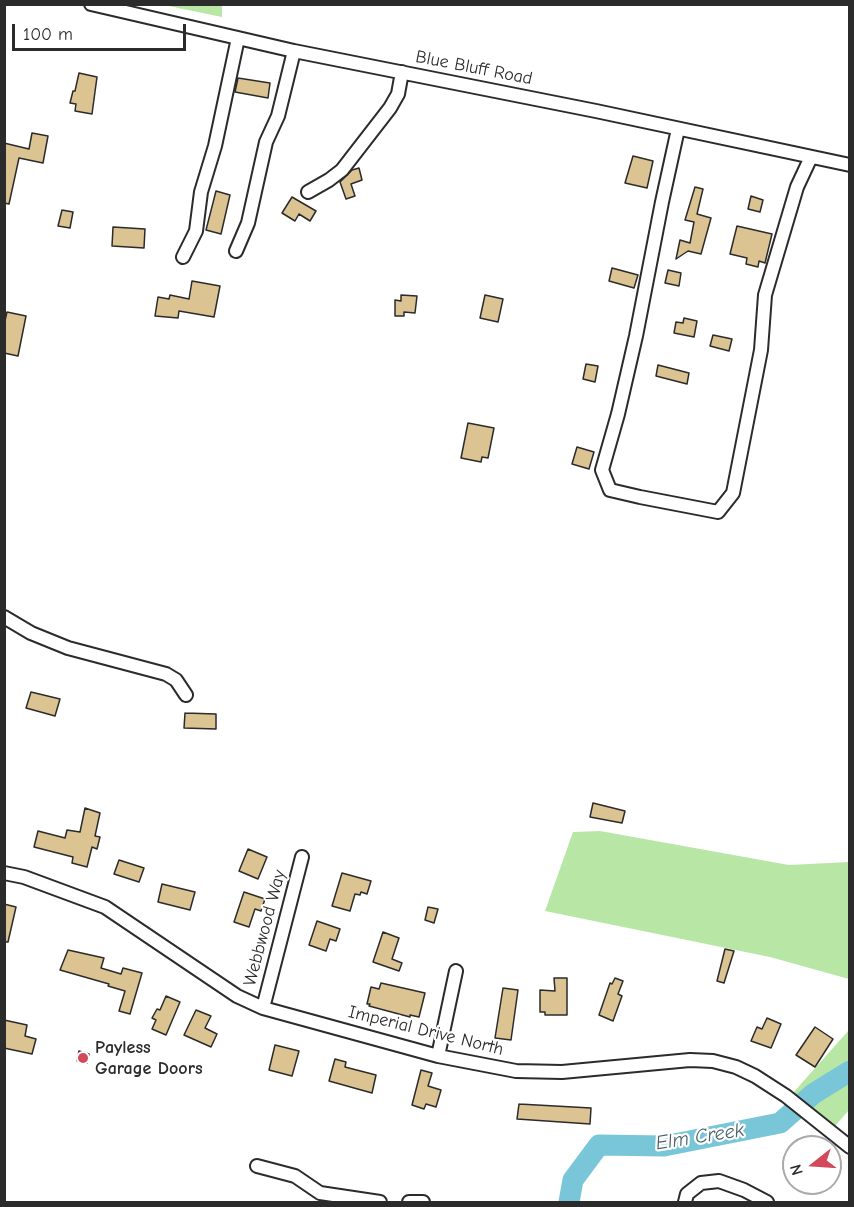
<!DOCTYPE html>
<style>
body{margin:0}
#map{position:relative;width:854px;height:1207px;overflow:hidden;background:#fff;font-family:"Comic Neue",sans-serif}
canvas{display:block}
.frame{position:absolute;inset:0;border:6px solid #2b2b2b;pointer-events:none}
.north{position:absolute;left:782px;top:1135px;width:60px;height:60px;box-sizing:border-box;background:#fff;border:2px solid #aaa;border-radius:50%;rotate:253deg;font-size:16px;font-weight:700;line-height:24px;text-align:center;color:#2b2b2b}
.north::after{content:'';display:block;margin:auto;width:21px;height:27px;background:#d1495b;clip-path:polygon(50% 0,100% 100%,50% 72%,0 100%)}
.scale{position:absolute;left:12px;top:24px;width:174px;height:27px;box-sizing:border-box;border:3px solid #2b2b2b;border-top:0;padding-left:8px;font-size:18px;line-height:21px;white-space:nowrap;color:#2b2b2b;-webkit-text-stroke:4px #fff;paint-order:stroke}
</style>
<div id="map">
<canvas width="854" height="1207"></canvas>
<div class="frame"></div>
<div class="north">N</div>
<div class="scale">100 m</div>
</div>
<script>
const ctx = document.querySelector('canvas').getContext('2d');
ctx.lineJoin = 'round';
function paint(path, color) {
  ctx.fillStyle = color;
  ctx.fill(path, 'evenodd');
}
function shape(rows) {
  const path = new Path2D();
  for (const r of rows) {
    path.moveTo(r[0], r[1]);
    for (let i = 2; i < r.length; i += 2) path.lineTo(r[i], r[i + 1]);
  }
  return path;
}
function strokePath(path, color, width, dash) {
  ctx.strokeStyle = color;
  ctx.lineWidth = width;
  ctx.lineCap = dash ? 'butt' : 'round';
  ctx.setLineDash(dash || []);
  ctx.stroke(path);
}
function write(font, color, halo, rows, align = 'center') {
  ctx.font = font + ' "Comic Neue",sans-serif';
  ctx.lineWidth = 4.5;
  ctx.setLineDash([]);
  ctx.textBaseline = 'middle';
  ctx.strokeStyle = halo;
  ctx.fillStyle = color;
  for (const [text, x, y, turn = 0] of rows) {
    ctx.save();
    ctx.translate(x, y);
    ctx.rotate((+turn || 0) * Math.PI / 180);
    ctx.textAlign = isNaN(turn) ? turn : align;
    if (halo) ctx.strokeText(text, 0, 0);
    ctx.fillText(text, 0, 0);
    ctx.restore();
  }
}
paint(shape([
 [164,5,222,5,222,17],
 [600,831,789,865,849,862,849,979,770,957,545,911,573,832],
 [849,1030,849,1110,835,1126,792,1094]
]), '#b8e6a5');
strokePath(shape([
 [569,1202,573,1180,599,1145,664,1146,780,1123,813,1094,850,1071]
]), '#7ac6d9', 21);
const building = shape([
 [79,73,97,77,92,114,75,111,76,104,70,103,73,91,75,91,79,73],
 [238,78,270,83,268,98,235,92,238,78],
 [32,133,48,136,43,163,19,158,9,204,4,203,4,143,29,149,32,133],
 [633,156,653,161,647,188,625,183,633,156],
 [359,168,362,180,351,184,355,196,346,199,340,182,352,170,359,168],
 [695,187,703,189,697,214,711,218,701,254,688,251,676,259,680,240,690,243,694,222,685,220,695,187],
 [216,191,230,195,221,234,206,230,216,191],
 [751,196,763,200,760,212,748,209,751,196],
 [292,197,316,211,310,221,299,214,295,221,282,213,292,197],
 [62,210,73,212,70,228,58,226,62,210],
 [737,226,772,234,765,263,759,261,758,267,746,264,747,258,730,254,737,226],
 [113,227,145,229,144,248,112,246,113,227],
 [612,268,638,275,634,288,609,281,612,268],
 [668,270,681,273,679,286,665,283,668,270],
 [192,281,220,286,214,317,179,311,178,318,155,316,158,297,169,299,170,295,189,299,192,281],
 [401,295,417,296,415,313,404,312,404,316,395,316,395,300,401,301,401,295],
 [485,295,503,299,498,322,480,318,485,295],
 [7,312,26,316,18,356,4,353,4,325,7,312],
 [684,318,697,321,694,337,674,333,676,322,683,323,684,318],
 [713,335,732,339,729,351,710,346,713,335],
 [586,364,598,366,595,382,583,379,586,364],
 [658,365,689,373,687,384,656,376,658,365],
 [468,423,494,428,488,458,482,457,481,462,461,458,468,423],
 [577,447,594,452,589,469,572,464,577,447],
 [31,692,60,699,55,716,26,708,31,692],
 [185,713,216,714,216,729,184,728,185,713],
 [593,803,625,811,622,823,590,817,593,803],
 [85,808,100,813,95,836,100,837,97,849,92,847,87,867,72,863,73,857,34,847,38,831,65,838,67,830,80,832,85,808],
 [248,849,267,857,258,879,239,871,248,849],
 [119,860,144,868,139,882,114,874,119,860],
 [342,873,371,881,367,894,361,892,360,895,355,894,350,911,332,906,342,873],
 [162,884,195,892,190,910,158,902,162,884],
 [244,892,265,899,261,911,255,909,249,927,234,922,244,892],
 [4,904,16,907,8,942,4,942,4,904],
 [428,907,438,909,434,923,425,920,428,907],
 [317,921,340,929,336,941,330,939,326,951,309,945,317,921],
 [383,932,399,938,392,959,402,963,399,971,373,962,383,932],
 [725,949,734,951,724,983,717,981,725,949],
 [68,950,104,958,101,968,121,974,123,968,142,973,130,1014,119,1011,125,991,108,986,109,984,60,970,68,950],
 [554,978,567,978,567,1015,545,1015,545,1012,540,1012,540,990,555,991,554,978],
 [615,978,623,981,618,994,622,996,613,1021,599,1015,610,983,612,984,615,978],
 [381,983,425,993,419,1017,410,1015,410,1017,369,1006,370,1004,367,1004,371,987,379,989,381,983],
 [503,988,518,990,511,1040,495,1038,503,988],
 [166,996,180,1002,166,1035,152,1029,156,1020,152,1018,157,1009,160,1010,166,996],
 [196,1010,211,1016,205,1028,217,1034,211,1047,184,1035,196,1010],
 [767,1018,781,1024,771,1048,751,1041,757,1027,762,1029,767,1018],
 [4,1020,27,1025,25,1036,36,1039,32,1054,4,1048,4,1020],
 [815,1027,833,1039,815,1067,796,1055,815,1027],
 [275,1045,299,1051,292,1076,269,1070,275,1045],
 [79,1051,89,1054,87,1063,77,1061,79,1051],
 [335,1059,346,1062,345,1067,376,1075,372,1093,329,1081,335,1059],
 [421,1070,432,1073,428,1086,441,1090,436,1107,426,1104,424,1109,412,1105,421,1070],
 [519,1104,591,1108,590,1124,517,1119,519,1104]
]);
paint(building, '#dcc392');
strokePath(building, '#2b2b2b', 1.5);
const minor = shape([
 [91,4,294,51,596,111,850,165],
 [678,129,662,202,636,336,618,414,602,470,610,490,640,497,718,512,733,493,761,350,765,295,797,187,811,157],
 [308,192,329,180,342,170,390,108,398,94,402,72],
 [236,251,248,223,266,142,278,116,294,51],
 [183,257,196,231,201,192,215,146,238,38],
 [4,617,31,633,68,648,166,674,176,680,186,695],
 [4,873,24,877,105,907,237,996,263,1008,438,1056,516,1071,562,1072,690,1060,713,1061,736,1067,755,1076,786,1096,850,1147],
 [263,1008,302,857],
 [438,1056,456,971],
 [257,1166,295,1176,320,1193,380,1202],
 [409,1202,423,1202],
 [685,1202,687,1194,701,1183,719,1181,744,1190,767,1202]
]);
strokePath(minor, '#2b2b2b', 16);
strokePath(minor, '#fff', 12);
for (const [x, y, r, color] of [
 [83,1058,6,"#d1495b"]
]) {
  const dot = new Path2D();
  dot.arc(x, y, r, 0, 2 * Math.PI);
  ctx.fillStyle = color;
  ctx.fill(dot);
  strokePath(dot, '#fff', 2);
}
write('18px', '#2b2b2b', '#fff', [
 ["Blue Bluff Road",474,68,11],
 ["Webbwood Way",265,928,-75],
 ["Imperial Drive North",426,1031,14]
]);
write('bold 18px', '#2b2b2b', '#fff', [
 ["Payless",95,1048],
 ["Garage Doors",95,1069]
], 'left');
write('italic 20px', '#476168', '#fff', [
 ["Elm Creek",700,1137,-9]
]);
</script>
